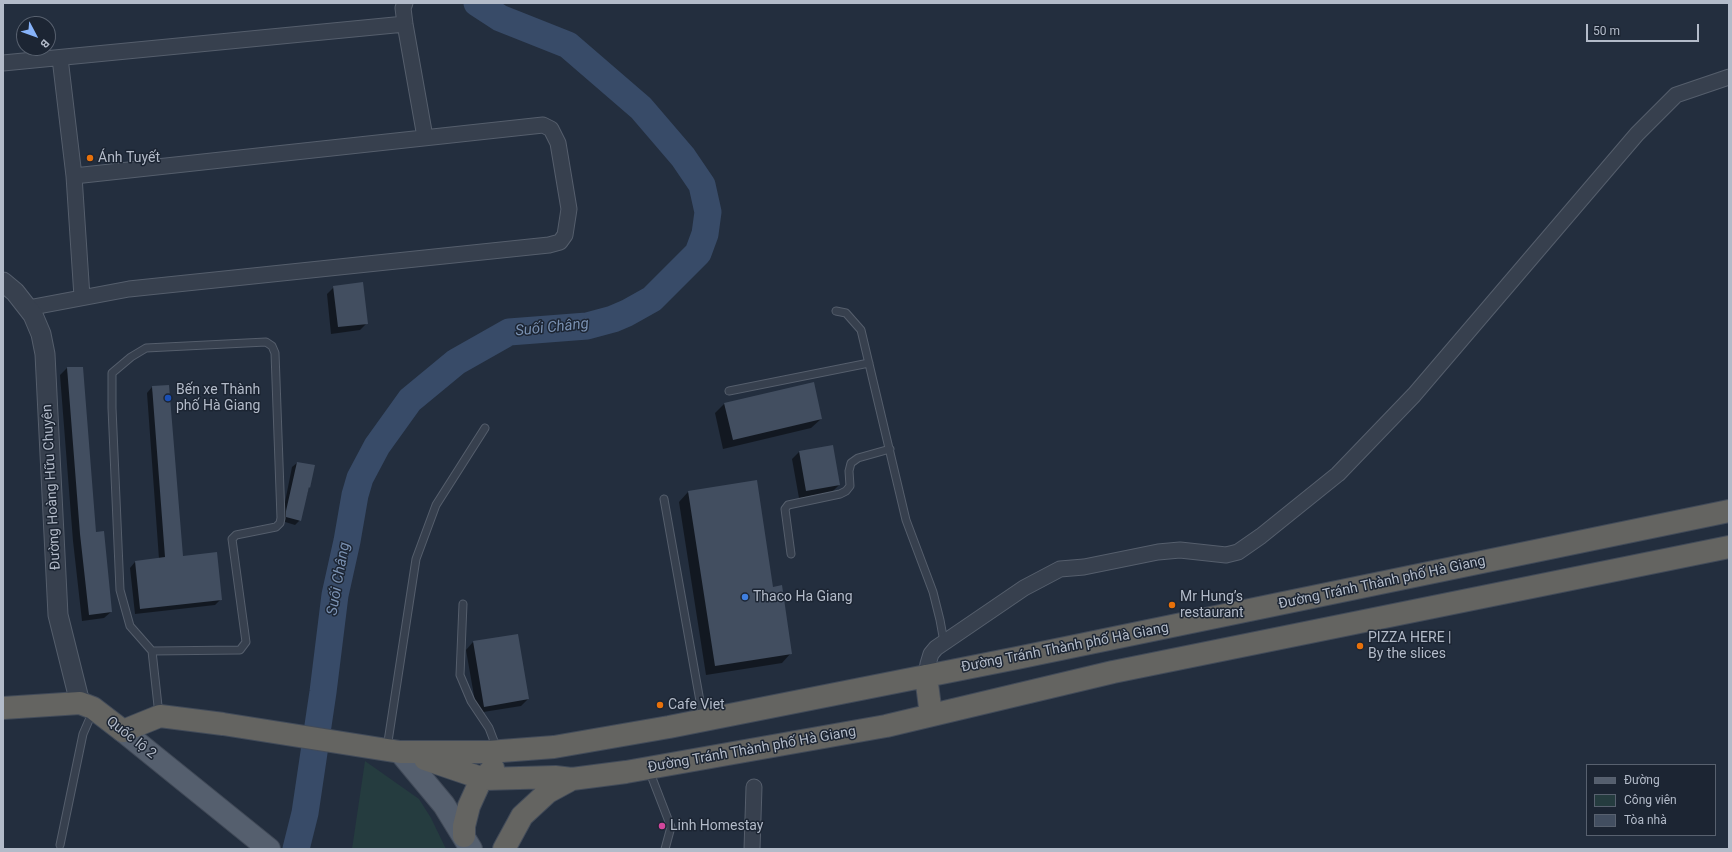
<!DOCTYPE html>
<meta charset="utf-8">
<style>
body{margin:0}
#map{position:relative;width:1732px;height:852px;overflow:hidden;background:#232e3e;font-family:Roboto,sans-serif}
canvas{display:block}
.frame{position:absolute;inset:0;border:4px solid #b3bbc9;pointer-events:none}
.legend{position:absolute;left:1586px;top:764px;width:130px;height:72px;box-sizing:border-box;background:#1c2533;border:1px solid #58616f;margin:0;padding:5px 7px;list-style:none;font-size:12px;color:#b3bbc9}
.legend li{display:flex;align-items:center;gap:8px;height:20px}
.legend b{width:20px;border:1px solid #58616f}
.north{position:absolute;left:16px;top:16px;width:40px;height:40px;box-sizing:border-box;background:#1c2533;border:1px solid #58616f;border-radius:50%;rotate:131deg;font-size:11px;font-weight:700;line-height:16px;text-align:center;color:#b3bbc9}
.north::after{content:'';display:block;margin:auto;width:14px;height:18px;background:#87b3fa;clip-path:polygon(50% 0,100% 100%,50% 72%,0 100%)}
.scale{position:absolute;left:1586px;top:24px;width:113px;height:18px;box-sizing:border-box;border:2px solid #b3bbc9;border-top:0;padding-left:5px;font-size:12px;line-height:14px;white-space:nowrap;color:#b3bbc9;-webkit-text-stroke:3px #1c2533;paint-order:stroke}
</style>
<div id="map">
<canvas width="1732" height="852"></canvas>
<div class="frame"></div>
<ul class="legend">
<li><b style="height:5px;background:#555f6e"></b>Đường</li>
<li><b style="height:11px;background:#253c3f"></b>Công viên</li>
<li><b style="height:11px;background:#424e60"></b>Tòa nhà</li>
</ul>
<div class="north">B</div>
<div class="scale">50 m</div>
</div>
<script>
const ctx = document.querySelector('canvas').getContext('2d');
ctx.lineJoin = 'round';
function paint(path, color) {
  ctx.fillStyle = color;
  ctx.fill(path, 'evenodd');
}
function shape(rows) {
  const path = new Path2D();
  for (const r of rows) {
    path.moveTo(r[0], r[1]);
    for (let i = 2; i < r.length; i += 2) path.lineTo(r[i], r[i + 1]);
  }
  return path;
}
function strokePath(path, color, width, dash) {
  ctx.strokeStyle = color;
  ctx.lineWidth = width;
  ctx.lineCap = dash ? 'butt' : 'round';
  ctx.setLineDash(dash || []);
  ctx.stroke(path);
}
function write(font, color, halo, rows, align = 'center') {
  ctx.font = font + ' Roboto,sans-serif';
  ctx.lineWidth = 3;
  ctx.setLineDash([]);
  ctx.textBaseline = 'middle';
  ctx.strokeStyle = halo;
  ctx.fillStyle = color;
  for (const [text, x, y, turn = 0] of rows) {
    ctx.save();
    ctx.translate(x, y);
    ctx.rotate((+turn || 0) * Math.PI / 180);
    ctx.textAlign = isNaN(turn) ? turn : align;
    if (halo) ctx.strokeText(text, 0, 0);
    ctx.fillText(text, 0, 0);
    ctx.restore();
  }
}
paint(shape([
 [365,761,419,799,431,818,446,849,352,849]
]), '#253c3f');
paint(shape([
 [334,287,367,323,360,330,331,334,327,294],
 [67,368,95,533,111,612,104,618,82,621,73,541,60,375],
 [152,387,182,557,221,599,215,605,135,614,130,568,135,562,159,559,147,393],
 [725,403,821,419,811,428,723,449,715,413],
 [832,446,839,485,832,492,799,498,792,459,799,452],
 [297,463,309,487,300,520,295,525,282,521,282,517,292,467],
 [688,492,772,588,791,653,782,663,706,675,679,502],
 [473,642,528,699,521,706,477,713,466,650]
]), '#0007');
strokePath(shape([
 [296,849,305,813,323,692,335,595,347,541,355,495,360,478,377,446,410,400,456,362,509,332,587,326,613,319,627,313,652,299,698,253,705,234,708,212,702,185,683,157,641,108,568,45,500,18,477,3]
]), '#384b68', 27);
paint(shape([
 [363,282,368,324,338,327,333,286],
 [67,367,83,367,96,532,104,531,112,612,89,615,80,534],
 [814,382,822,419,733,440,724,403],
 [169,385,183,556,217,552,222,600,140,609,135,561,165,557,152,386],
 [833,445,840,485,806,491,799,451],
 [297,462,315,465,310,488,309,487,301,521,286,517,286,511],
 [757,480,773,587,782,585,792,654,715,666,688,491],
 [518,634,529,699,484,707,473,641]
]), '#424e60');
const service = shape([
 [836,311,846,313,861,330,906,520,933,592,940,620,944,642],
 [729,391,869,363],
 [664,499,703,718],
 [791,554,785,509,788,505,840,494,846,491,850,486,849,471,851,463,858,458,890,449],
 [463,604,460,675,471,701,489,728,497,749],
 [152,651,240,650,246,642,232,539,236,535,276,527,280,523,281,518,275,353,272,346,266,342,146,348,131,357,112,373,112,408,120,590,130,626,152,651,159,715],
 [387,748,416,559,436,505,485,428],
 [649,770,671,827,665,849],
 [60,845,83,734,93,711]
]);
const minor = shape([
 [405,3,403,8,405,24,425,137],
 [60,58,74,176,82,297],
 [3,63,405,24],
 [28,308,129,289,549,245,560,242,565,235,569,209,558,143,551,129,543,125,74,176],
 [926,676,928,664,931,654,936,648,1024,588,1060,569,1084,567,1158,552,1180,550,1226,555,1238,552,1261,536,1338,474,1414,395,1637,134,1676,95,1729,77],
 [752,849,754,787]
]);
const tertiary = shape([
 [3,282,15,292,33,315,41,334,45,354,58,615,80,703]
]);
const primary = shape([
 [123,731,269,849],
 [400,752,444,805,471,849]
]);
const trunk = shape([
 [926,676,931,715],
 [3,708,80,703,93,708,123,731,160,716,223,724,400,752,488,752,554,747,669,727,1017,658,1729,511],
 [425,759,484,779,555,777,572,779,626,772,886,726,1113,672,1729,547],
 [464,836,464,826,469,806,479,784,493,768],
 [504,849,522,816,548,792,572,779]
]);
strokePath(service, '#555e6c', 9);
strokePath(minor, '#555e6c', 17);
strokePath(tertiary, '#555e6c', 21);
strokePath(primary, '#404957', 24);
strokePath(trunk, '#424b59', 24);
strokePath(service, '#37404e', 7);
strokePath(minor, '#37404e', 15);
strokePath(tertiary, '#37404e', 19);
strokePath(primary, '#555f6e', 22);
strokePath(trunk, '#646461', 22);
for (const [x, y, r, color] of [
 [90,158,4,"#e8710a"],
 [168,398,4,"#1a4fb4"],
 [745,597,4,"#3f7fe0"],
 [1172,605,4,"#e8710a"],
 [1360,646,4,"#e8710a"],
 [660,705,4,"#e8710a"],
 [662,826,4,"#d1479c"]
]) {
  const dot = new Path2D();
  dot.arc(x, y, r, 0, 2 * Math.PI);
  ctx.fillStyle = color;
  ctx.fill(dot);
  strokePath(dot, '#1c2533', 1.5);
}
write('14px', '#b3bbc9', '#1c2533', [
 ["Ánh Tuyết",98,158],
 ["Bến xe Thành",176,390],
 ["phố Hà Giang",176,406],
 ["Thaco Ha Giang",753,597],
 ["Mr Hung’s",1180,597],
 ["restaurant",1180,613],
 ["PIZZA HERE |",1368,638],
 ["By the slices",1368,654],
 ["Cafe Viet",668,705],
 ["Linh Homestay",670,826]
], 'left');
write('14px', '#b3bbc9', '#1c2533', [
 ["Đường Hoàng Hữu Chuyên",52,487,-93],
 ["Đường Tránh Thành phố Hà Giang",1382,583,-12],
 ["Đường Tránh Thành phố Hà Giang",1065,648,-11],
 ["Quốc lộ 2",131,738,38],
 ["Đường Tránh Thành phố Hà Giang",752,750,-10]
]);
write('italic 15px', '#7a91b2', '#1c2533', [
 ["Suối Châng",552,328,-6],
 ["Suối Châng",339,579,-80]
]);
</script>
